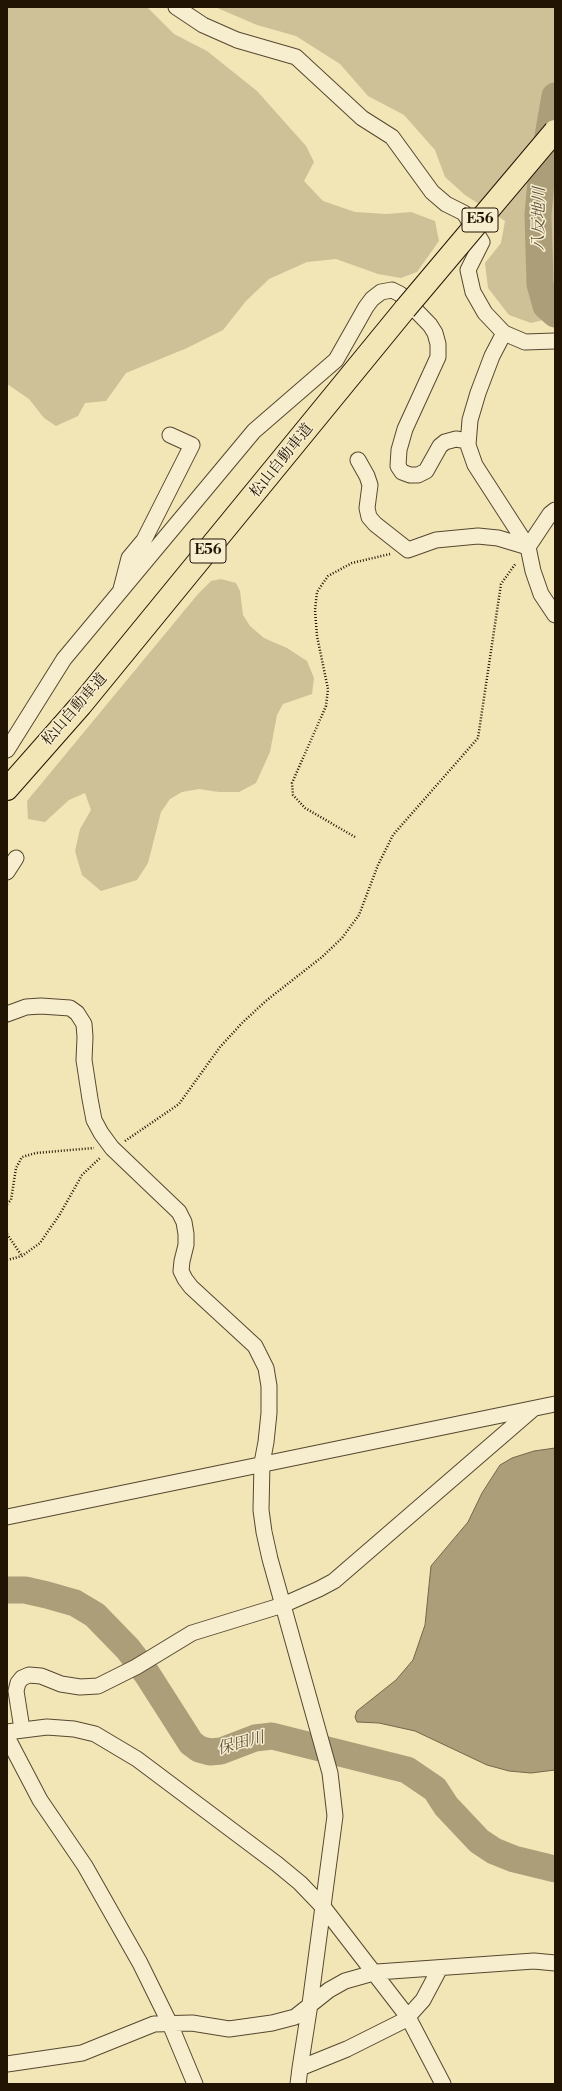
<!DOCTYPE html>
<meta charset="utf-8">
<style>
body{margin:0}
#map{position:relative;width:562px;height:2091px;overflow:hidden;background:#f2e5b6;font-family:"Libre Bodoni",serif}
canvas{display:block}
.frame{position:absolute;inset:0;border:8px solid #221402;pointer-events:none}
</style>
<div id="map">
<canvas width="562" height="2091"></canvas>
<div class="frame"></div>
</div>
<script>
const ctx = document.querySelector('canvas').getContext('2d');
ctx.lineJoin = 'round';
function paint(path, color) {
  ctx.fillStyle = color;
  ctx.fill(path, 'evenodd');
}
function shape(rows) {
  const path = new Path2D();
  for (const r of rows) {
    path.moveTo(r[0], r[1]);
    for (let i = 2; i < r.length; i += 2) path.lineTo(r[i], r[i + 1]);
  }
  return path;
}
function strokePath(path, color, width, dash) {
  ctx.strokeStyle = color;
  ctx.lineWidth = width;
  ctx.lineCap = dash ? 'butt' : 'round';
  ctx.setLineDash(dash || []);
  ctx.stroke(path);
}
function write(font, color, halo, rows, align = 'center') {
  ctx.font = font + ' "Libre Bodoni","Noto Serif JP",serif';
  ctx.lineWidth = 3;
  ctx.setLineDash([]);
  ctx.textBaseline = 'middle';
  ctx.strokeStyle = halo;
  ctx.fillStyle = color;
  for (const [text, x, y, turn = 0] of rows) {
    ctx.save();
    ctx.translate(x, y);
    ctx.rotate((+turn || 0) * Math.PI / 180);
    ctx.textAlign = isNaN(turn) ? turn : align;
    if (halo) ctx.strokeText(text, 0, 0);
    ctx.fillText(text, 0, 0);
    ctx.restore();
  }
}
paint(shape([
 [7,7,147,7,174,34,207,51,257,91,306,146,314,162,304,181,323,201,355,212,387,214,411,212,435,221,439,241,417,272,401,278,378,274,336,259,307,262,269,279,246,301,223,330,187,348,126,373,106,401,85,403,78,416,56,426,44,418,29,399,7,384],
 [215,7,555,7,555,317,531,323,509,315,488,288,485,263,501,243,505,221,465,195,445,177,435,150,404,115,368,96,340,64,296,36,257,25],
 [221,579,236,583,240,591,243,615,250,626,264,638,287,648,307,661,314,678,312,694,283,704,277,715,270,752,256,783,239,792,219,792,199,789,182,792,170,799,161,812,148,863,137,880,101,891,82,875,75,851,80,829,91,810,85,793,69,800,45,822,28,819,27,801,198,594,211,581]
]), '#cfc197');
const water = shape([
 [555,1448,555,1770,531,1773,509,1771,487,1765,415,1731,379,1723,357,1722,355,1717,357,1711,396,1680,413,1660,425,1625,431,1566,468,1522,482,1493,500,1465,512,1458,534,1451,555,1448]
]);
paint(water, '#ab9e79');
strokePath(water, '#746749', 1);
strokePath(shape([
 [555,96,542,170,538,215,540,284,546,306,555,314],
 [7,1590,25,1590,47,1595,75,1603,95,1615,128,1649,147,1674,191,1743,199,1749,210,1752,221,1751,255,1738,272,1736,407,1770,435,1789,446,1806,479,1841,494,1851,514,1859,555,1869]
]), '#ab9e79', 27);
const minor = shape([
 [176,7,203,25,237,40,296,57,362,118,392,137,432,192,446,204,464,213,482,242,468,270,473,292,485,313,504,333,492,356,478,393,470,420,468,445,475,465,528,547,533,571,541,594,555,615],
 [504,333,525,342,555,341],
 [358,460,367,476,370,485,367,508,369,517,375,524,408,550,436,540,478,536,498,538,528,547],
 [528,547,550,514,555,510],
 [121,589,129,558,144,540,192,445,170,435],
 [7,750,64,659,254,431,336,360,366,307,372,299,381,292,392,290,400,294,430,325,435,333,438,344,438,357,405,429,399,450,398,466,402,472,410,475,418,475,426,471,440,446,445,442,456,439,468,441],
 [7,872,16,858],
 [7,1014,26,1007,41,1006,70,1008,77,1013,84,1024,85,1037,84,1060,90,1099,94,1120,101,1133,112,1148,179,1212,184,1222,186,1234,186,1245,182,1261,181,1271,185,1279,191,1287,255,1346,266,1368,269,1386,269,1413,266,1442,262,1463,261,1510,264,1532,270,1559,330,1773,335,1816,310,2004,300,2068],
 [7,1517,555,1404],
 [22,1729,16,1691,18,1683,22,1678,29,1675,41,1676,61,1684,80,1687,98,1686,136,1667,192,1633,283,1605,319,1589,334,1581,533,1409],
 [7,1732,47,1727,74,1729,95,1734,137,1759,277,1864,300,1883,324,1908,408,2017,443,2084],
 [7,1737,40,1800,85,1866,140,1963,170,2024,195,2084],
 [7,2064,82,2053,154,2024,192,2023,229,2029,272,2023,295,2017,329,1990,345,1981,377,1972,534,1961,555,1963],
 [298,2084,300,2068,347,2049,405,2020,423,2000,440,1968]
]);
const highway = shape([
 [7,789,81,705,405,309]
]);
strokePath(minor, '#56482f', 17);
strokePath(highway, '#221402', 24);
strokePath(shape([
 [355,837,305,808,293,795,292,783,326,706,328,689,317,636,315,610,317,592,328,576,352,563,390,554],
 [125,1141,179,1104,220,1047,243,1022,267,1000,322,957,342,938,359,915,378,865,393,835,478,738,501,584,516,563],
 [7,1204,11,1200,16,1168,22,1157,36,1153,94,1148],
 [7,1234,22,1256],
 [7,1260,22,1256,40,1243,60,1214,82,1175,101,1157]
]), '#221402', 2.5, [1, 2]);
strokePath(minor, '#f7eed0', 15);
strokePath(highway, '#f2e5b6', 22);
const highwayBridge = shape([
 [405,309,555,131]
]);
strokePath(highwayBridge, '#221402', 24, []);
strokePath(highwayBridge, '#f2e5b6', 22);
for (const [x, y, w] of [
 [480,220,36],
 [208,551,36]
]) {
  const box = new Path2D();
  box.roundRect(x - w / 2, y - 12, w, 24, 3);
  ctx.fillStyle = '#f7eed0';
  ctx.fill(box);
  strokePath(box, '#221402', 1);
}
write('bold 14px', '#221402', null, [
 ["E56",480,220],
 ["E56",208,551]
]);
write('15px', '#221402', '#f7eed0', [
 ["松山自動車道",282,461,-51],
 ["松山自動車道",75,710,-49]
]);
write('italic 16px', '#605238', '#f7eed0', [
 ["八反地川",540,219,-89],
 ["保田川",241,1744,-15]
]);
</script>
